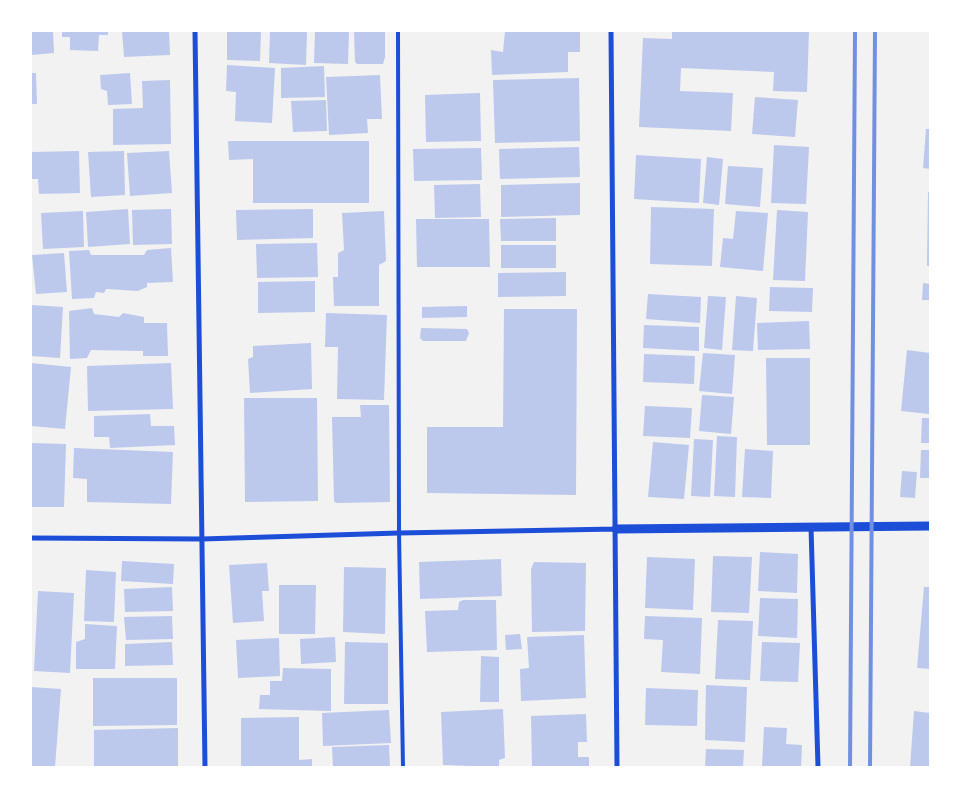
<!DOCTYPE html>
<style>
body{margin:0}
#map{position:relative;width:961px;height:798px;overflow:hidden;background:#f2f2f2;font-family:Inter,sans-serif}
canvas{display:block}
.frame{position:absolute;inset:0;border:32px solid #fff;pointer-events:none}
</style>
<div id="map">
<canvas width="961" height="798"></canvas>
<div class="frame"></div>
</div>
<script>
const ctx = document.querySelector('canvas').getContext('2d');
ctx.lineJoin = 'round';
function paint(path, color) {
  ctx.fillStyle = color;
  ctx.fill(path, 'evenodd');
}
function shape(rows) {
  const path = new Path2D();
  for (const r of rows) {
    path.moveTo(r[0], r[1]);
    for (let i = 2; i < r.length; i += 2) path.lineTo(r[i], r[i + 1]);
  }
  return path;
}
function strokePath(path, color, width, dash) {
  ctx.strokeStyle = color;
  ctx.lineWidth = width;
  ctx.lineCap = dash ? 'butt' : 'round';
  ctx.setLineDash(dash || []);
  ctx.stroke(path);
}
paint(shape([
 [31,31,53,31,54,53,31,55],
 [62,31,108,31,108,35,99,35,98,51,70,50,70,37,62,37],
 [122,31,169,31,170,55,124,57],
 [227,31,261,31,260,61,227,60],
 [270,31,307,31,306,65,269,63],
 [315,31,349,31,348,64,314,63],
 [354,31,385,31,385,57,383,64,357,64,355,62],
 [505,31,580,31,580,52,568,52,568,72,492,75,491,50,503,52],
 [672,31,809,31,807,92,773,91,774,72,681,68,680,91,733,93,731,131,639,127,643,38,672,39],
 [227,65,275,68,272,123,235,121,236,92,226,91],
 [324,66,325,97,281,98,281,68],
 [31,73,36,73,37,104,31,104],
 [130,73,132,104,108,105,107,91,101,89,100,75],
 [380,75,382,119,367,119,368,133,329,135,326,77],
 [579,78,580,141,495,143,493,80],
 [170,80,171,144,113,145,113,109,143,108,142,81],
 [480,93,481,141,426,142,425,95],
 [755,97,798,100,795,137,752,134],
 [326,100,327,131,293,132,291,101],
 [926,129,930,129,930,169,923,168],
 [228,141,369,141,369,203,253,203,253,159,229,160],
 [774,145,809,147,806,204,771,203],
 [579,147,580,177,500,179,499,149],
 [481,148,482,180,414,181,413,149],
 [79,151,80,193,39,194,38,179,31,179,31,152],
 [124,151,125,195,91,197,88,152],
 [169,151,172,193,130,196,127,153],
 [636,155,701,159,699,203,634,199],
 [707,157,723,159,719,205,703,203],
 [728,166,763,168,760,207,725,204],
 [580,183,580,215,501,217,501,185],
 [480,184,481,217,435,218,434,185],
 [928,192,930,192,930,266,927,266],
 [651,207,714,209,712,266,650,264],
 [128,209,130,244,88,247,86,212],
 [171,209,172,244,133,245,132,210],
 [313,209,313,238,237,240,236,210],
 [777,210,808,212,805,281,773,280],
 [83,211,84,247,43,249,41,213],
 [384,211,386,261,379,265,379,306,334,306,333,277,338,277,338,253,344,250,342,213],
 [736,211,768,213,763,271,720,267,723,238,733,239],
 [556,218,556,241,501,241,500,219],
 [416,219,489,219,490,267,417,267],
 [317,243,318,277,257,278,256,244],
 [501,245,556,245,556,268,501,268],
 [171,248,173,282,147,283,147,287,138,291,106,289,104,293,96,292,94,298,72,299,69,251,89,250,91,255,144,255,147,250],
 [64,253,67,292,36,294,32,255],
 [566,272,566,296,498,297,498,273],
 [315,281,315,312,258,313,258,282],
 [923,283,930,284,930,300,922,300],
 [770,287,813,288,812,312,769,311],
 [648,294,701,297,700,323,646,319],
 [708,296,726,297,722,350,704,348],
 [736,296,757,298,753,351,732,350],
 [32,305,63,307,60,358,31,356],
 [467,306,467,317,422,318,422,307],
 [92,308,94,314,119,317,123,313,144,317,144,323,167,323,168,356,143,356,143,351,91,350,87,358,70,359,69,311],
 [504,309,577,309,576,495,427,493,427,427,503,427],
 [326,313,387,315,384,400,337,399,338,347,325,347],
 [809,321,810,349,758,350,757,323],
 [644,325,699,327,699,351,643,348],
 [421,328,467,329,469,333,466,341,423,341,420,338],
 [311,343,312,389,250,393,248,359,253,357,253,346],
 [907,350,930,353,929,414,901,411],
 [703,353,735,355,732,394,699,391],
 [644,354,695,356,694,384,643,382],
 [766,358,810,358,810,445,767,445],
 [31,363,71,367,65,429,31,426],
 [171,363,173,409,88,411,87,366],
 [702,395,734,397,731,434,699,431],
 [244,398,317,398,318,501,245,502],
 [360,405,389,405,390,502,336,503,334,501,332,417,361,417],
 [645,406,692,408,690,438,643,436],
 [150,414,151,426,174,426,175,445,110,448,109,437,94,437,94,416],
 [922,418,930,418,930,443,921,443],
 [717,436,737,437,735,497,714,496],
 [694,439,713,440,710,497,691,496],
 [653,442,689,445,684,499,648,497],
 [31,443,66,444,64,507,31,507],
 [74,448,173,452,171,504,87,502,87,479,73,478],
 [745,449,773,451,771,498,742,497],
 [921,450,930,450,930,478,920,478],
 [902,471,917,472,915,498,900,497],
 [760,552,798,554,797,593,758,591],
 [713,556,752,557,749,613,711,612],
 [647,557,695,559,693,610,645,608],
 [501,559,502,596,420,599,419,562],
 [122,561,174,564,173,584,121,581],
 [534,562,586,563,585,631,532,632,531,569],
 [267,563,269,591,262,591,264,621,233,623,229,565],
 [344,567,386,568,385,634,343,632],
 [86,570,116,572,114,622,84,621],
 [279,585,316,585,315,634,279,634],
 [172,587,173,611,125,612,124,589],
 [924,587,930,587,930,669,917,668],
 [38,591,74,593,70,673,34,671],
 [760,598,798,599,797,638,758,636],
 [463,600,496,600,497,650,427,652,425,611,458,610,459,602],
 [172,616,173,639,126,640,124,617],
 [645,616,702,618,700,674,661,672,663,640,644,639],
 [718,620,753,621,750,680,715,679],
 [85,624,117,626,115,669,76,669,76,642,85,639],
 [520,634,522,649,506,650,505,635],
 [584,635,586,698,521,701,520,669,529,668,527,637],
 [335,637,336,662,301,664,300,639],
 [279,638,280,676,238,678,236,640],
 [172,642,173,665,125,666,125,644],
 [345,642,388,643,388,704,344,704],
 [762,642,800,643,798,682,760,681],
 [481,656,499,657,499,702,480,702],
 [283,668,331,669,331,711,259,709,260,695,270,695,270,681,282,681],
 [93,678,177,678,177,725,93,726],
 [706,685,747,687,745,742,705,740],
 [31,687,61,689,55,767,31,767],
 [646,688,698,690,697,726,645,725],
 [503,709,505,758,499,760,499,767,443,765,441,712],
 [389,710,391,743,323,746,322,713],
 [914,711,930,713,930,767,910,767],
 [586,714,587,742,578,742,578,757,589,757,589,767,532,767,531,716],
 [299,717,299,760,312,759,312,767,241,767,241,718],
 [764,727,787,728,786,744,802,745,801,767,762,767],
 [178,728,178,767,94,767,94,730],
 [389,745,390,767,333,767,332,747],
 [706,749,744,750,743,767,705,767]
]), '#bdc9ec');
strokePath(shape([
 [398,31,399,533,403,767]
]), '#1d4ed8', 4);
strokePath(shape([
 [195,31,205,767],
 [611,31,617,767],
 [811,527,818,767],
 [31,538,202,539,399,533,616,529]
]), '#1d4ed8', 5);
strokePath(shape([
 [616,529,930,526]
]), '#1d4ed8', 9);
strokePath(shape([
 [850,767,855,31],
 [870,767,875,31]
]), '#7290e2', 4);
</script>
